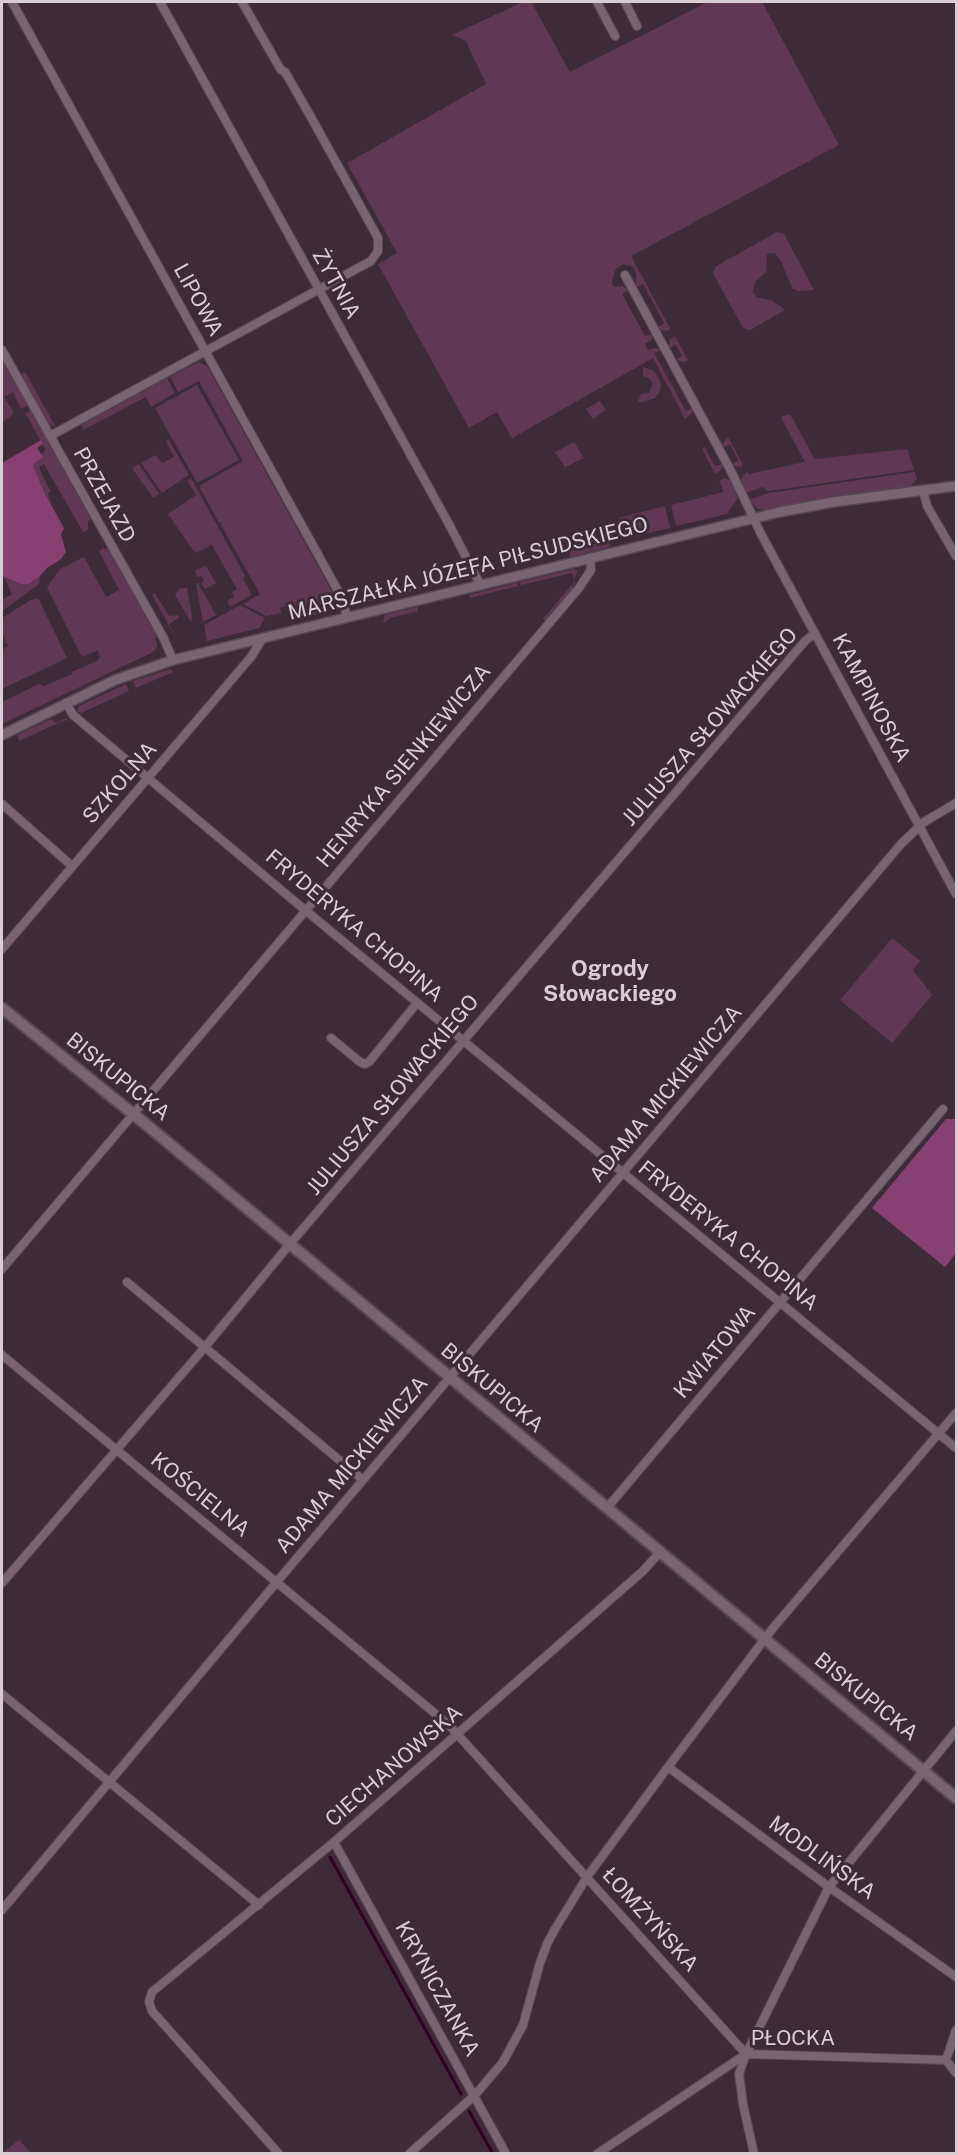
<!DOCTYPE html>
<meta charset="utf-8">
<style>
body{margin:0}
#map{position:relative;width:958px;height:2155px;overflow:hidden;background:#3d2c37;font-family:"Public Sans",sans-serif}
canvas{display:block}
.frame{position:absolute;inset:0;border:3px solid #d9cdd4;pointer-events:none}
</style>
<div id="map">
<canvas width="958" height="2155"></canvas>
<div class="frame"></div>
</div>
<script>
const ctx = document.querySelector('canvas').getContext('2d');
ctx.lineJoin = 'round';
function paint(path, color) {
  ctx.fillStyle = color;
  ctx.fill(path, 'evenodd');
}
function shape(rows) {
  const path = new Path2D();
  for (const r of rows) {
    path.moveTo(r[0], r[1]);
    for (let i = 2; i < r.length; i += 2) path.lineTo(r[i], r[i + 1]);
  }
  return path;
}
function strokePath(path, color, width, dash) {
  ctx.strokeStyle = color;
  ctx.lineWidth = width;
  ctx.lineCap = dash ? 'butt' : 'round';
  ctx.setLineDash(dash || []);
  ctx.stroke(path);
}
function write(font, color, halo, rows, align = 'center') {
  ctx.font = font + ' "Public Sans",sans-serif';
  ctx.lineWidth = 6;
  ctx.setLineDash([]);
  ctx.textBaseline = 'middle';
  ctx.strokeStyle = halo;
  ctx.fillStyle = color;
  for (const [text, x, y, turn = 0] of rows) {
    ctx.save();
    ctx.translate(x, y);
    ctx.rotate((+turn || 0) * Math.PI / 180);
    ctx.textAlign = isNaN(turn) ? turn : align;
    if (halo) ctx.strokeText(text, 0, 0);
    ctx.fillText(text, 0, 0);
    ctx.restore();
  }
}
paint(shape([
 [523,2,531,2,570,72,708,2,762,2,839,145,631,256,671,330,662,331,658,327,664,323,643,284,636,287,636,273,633,267,623,264,615,270,612,282,614,287,622,286,629,290,622,294,645,336,653,334,651,340,645,344,648,350,655,348,661,350,654,353,675,391,686,411,693,408,691,414,685,419,653,358,512,438,497,412,469,428,378,264,397,253,347,163,486,84,466,41,452,35],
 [777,232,784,234,814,290,798,291,792,288,781,261,775,253,767,254,766,272,756,281,753,291,756,297,773,301,785,310,750,330,743,328,713,273,716,266],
 [675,336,688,360,684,362,676,360,682,356,676,345,669,348,670,340],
 [2,358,28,405,21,409,13,392,4,397,14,413,2,423],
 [198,362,207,366,336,599,288,611,287,606,280,608,281,613,266,616,243,604,260,594,221,525,222,522,219,523,199,486,243,461,199,381,178,392,170,377],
 [643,367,654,371,661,382,660,391,655,398,643,402,638,402,641,394,649,393,653,384,649,378,643,376],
 [25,372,49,415,56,428,48,423,21,374],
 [167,378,175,393,151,407,146,397,83,430,81,425],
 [197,385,239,460,197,483,155,408],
 [600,401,606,410,593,419,586,409],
 [31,411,91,519,88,521,88,530,83,532,44,464,39,467,50,491,48,494,53,508,46,496,33,466,35,463,43,457,41,454,46,450,25,413],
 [790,414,815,459,907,449,914,470,768,491,762,487,746,493,741,481,744,474,747,472,749,474,805,462,781,417],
 [728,437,743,465,740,467,732,465,738,460,730,444,723,448,723,444],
 [169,440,189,475,162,493,141,463,156,455,162,463,174,457,166,441],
 [574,442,584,458,565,467,555,452],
 [705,447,715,466,723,464,721,470,715,474,702,449],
 [139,464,159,494,153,498,132,468],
 [915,472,917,479,909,488,810,501,768,510,758,509,749,500,769,493],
 [191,478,245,576,243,578,252,595,230,607,227,601,234,597,232,592,237,589,212,545,195,553,168,514,196,495,187,481],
 [724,478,732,481,739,496,727,514,676,526,671,505,724,492,719,481],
 [665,506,670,528,626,538,619,518],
 [613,539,609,547,570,557,569,551],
 [101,543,104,549,108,548,157,637,155,638,157,645,156,649,151,653,2,724,2,702,39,684,44,686,72,674,72,672,97,661,100,657,98,650,82,657,47,587,60,569,84,557,106,597,119,590,99,551,103,549],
 [206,566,216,583,205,589,201,583,204,582,202,576,197,577,195,570],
 [574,569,578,571,575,576,575,583,572,587,574,589,546,621,543,619,575,581,572,573,521,585,520,582],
 [40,576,39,584,2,611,2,600,12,594,4,577,21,584,29,584],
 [449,579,450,582,351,606,347,602,351,600,353,604],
 [198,583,216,615,203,622,196,584],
 [517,583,518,586,470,598,469,595],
 [187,588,192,617,191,622,175,595,179,589],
 [155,593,169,616,178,615,179,618,169,624,176,639,152,595],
 [38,598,67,658,2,689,2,650,8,646,2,633,2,618,29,601],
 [337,601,336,607,333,610,313,615,308,613,307,608],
 [240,605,265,618,259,628,207,641,204,625],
 [417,607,418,611,390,618,384,623,383,622,385,615],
 [171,669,173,672,136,688,133,681],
 [126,684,129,691,81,713,77,711,79,706],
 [66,718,69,721,65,720,19,741,17,735,51,719,56,723],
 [892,938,920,961,913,970,932,995,892,1043,840,1000],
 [19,2140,31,2153,2,2153]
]), '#613854');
paint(shape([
 [41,440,43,444,37,448,43,457,35,463,33,466,46,496,63,526,64,529,61,534,66,552,61,559,47,568,40,576,29,584,21,584,2,576,2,463],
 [946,1119,956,1119,956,1253,945,1267,872,1208]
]), '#874072');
strokePath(shape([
 [330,1857,461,2094],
 [469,2111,493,2154]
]), '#310025', 3);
const minor = shape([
 [12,2,342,598,347,617],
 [160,2,450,526,480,584],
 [597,2,615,36],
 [625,2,637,26],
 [625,275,732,473,761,534,956,894],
 [2,350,163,637,173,660],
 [50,436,371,261,378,251,378,238,307,110,285,72,281,70,242,2],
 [923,490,927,506,956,556],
 [66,703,73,715,293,900,956,1448],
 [2,804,72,866],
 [2,949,251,657,263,638],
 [331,1038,360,1062,365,1064,369,1062,417,1003],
 [2,1269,579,588,591,570,590,558],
 [127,1282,363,1480],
 [2,1355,449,1725,746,2054],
 [607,1508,943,1109],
 [2,1583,205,1347,289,1245,805,641,815,633],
 [2,1694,259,1905],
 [668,1767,829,1887,956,1977],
 [334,1842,506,2154],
 [2,1910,286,1571,901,844,924,822,956,803],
 [946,2060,956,2030],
 [946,2060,956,2073],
 [279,2154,152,2011,149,2002,152,1992,334,1842,643,1571,661,1551],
 [409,2154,475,2095,503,2062,523,2025,540,1963,547,1944,555,1929,587,1877,668,1767,773,1628,956,1413],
 [597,2154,746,2054,946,2060],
 [754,2154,743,2104,739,2074,746,2054,829,1887,956,1731]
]);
const tertiary = shape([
 [2,735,115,680,173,660,780,512,833,502,956,486]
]);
const secondary = shape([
 [2,1008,148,1126,956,1798]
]);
strokePath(minor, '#564851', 10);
strokePath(tertiary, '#564851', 12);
strokePath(secondary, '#564851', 14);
strokePath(minor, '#796571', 8);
strokePath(tertiary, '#796571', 9);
strokePath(secondary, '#796571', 10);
write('21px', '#d9cdd4', '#3d2c37', [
 ["ŻYTNIA",336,284,61],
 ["LIPOWA",198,300,61],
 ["PRZEJAZD",104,495,61],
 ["MARSZAŁKA JÓZEFA PIŁSUDSKIEGO",468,569,-14],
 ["KAMPINOSKA",871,698,62],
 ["JULIUSZA SŁOWACKIEGO",710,727,-49],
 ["HENRYKA SIENKIEWICZA",404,766,-50],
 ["SZKOLNA",120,783,-49],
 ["FRYDERYKA CHOPINA",354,926,40],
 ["BISKUPICKA",118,1077,39],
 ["ADAMA MICKIEWICZA",666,1094,-50],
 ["JULIUSZA SŁOWACKIEGO",393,1095,-50],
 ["FRYDERYKA CHOPINA",728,1236,39],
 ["KWIATOWA",715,1352,-50],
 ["BISKUPICKA",492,1388,40],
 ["ADAMA MICKIEWICZA",352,1465,-50],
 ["KOŚCIELNA",200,1495,39],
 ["BISKUPICKA",866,1697,39],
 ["CIECHANOWSKA",394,1766,-41],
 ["MODLIŃSKA",822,1858,36],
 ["ŁOMŻYŃSKA",650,1920,48],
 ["KRYNICZANKA",437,1989,61],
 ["PŁOCKA",793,2039]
]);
write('bold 22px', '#d9cdd4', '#3d2c37', [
 ["Ogrody",610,969],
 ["Słowackiego",610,994]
]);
</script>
